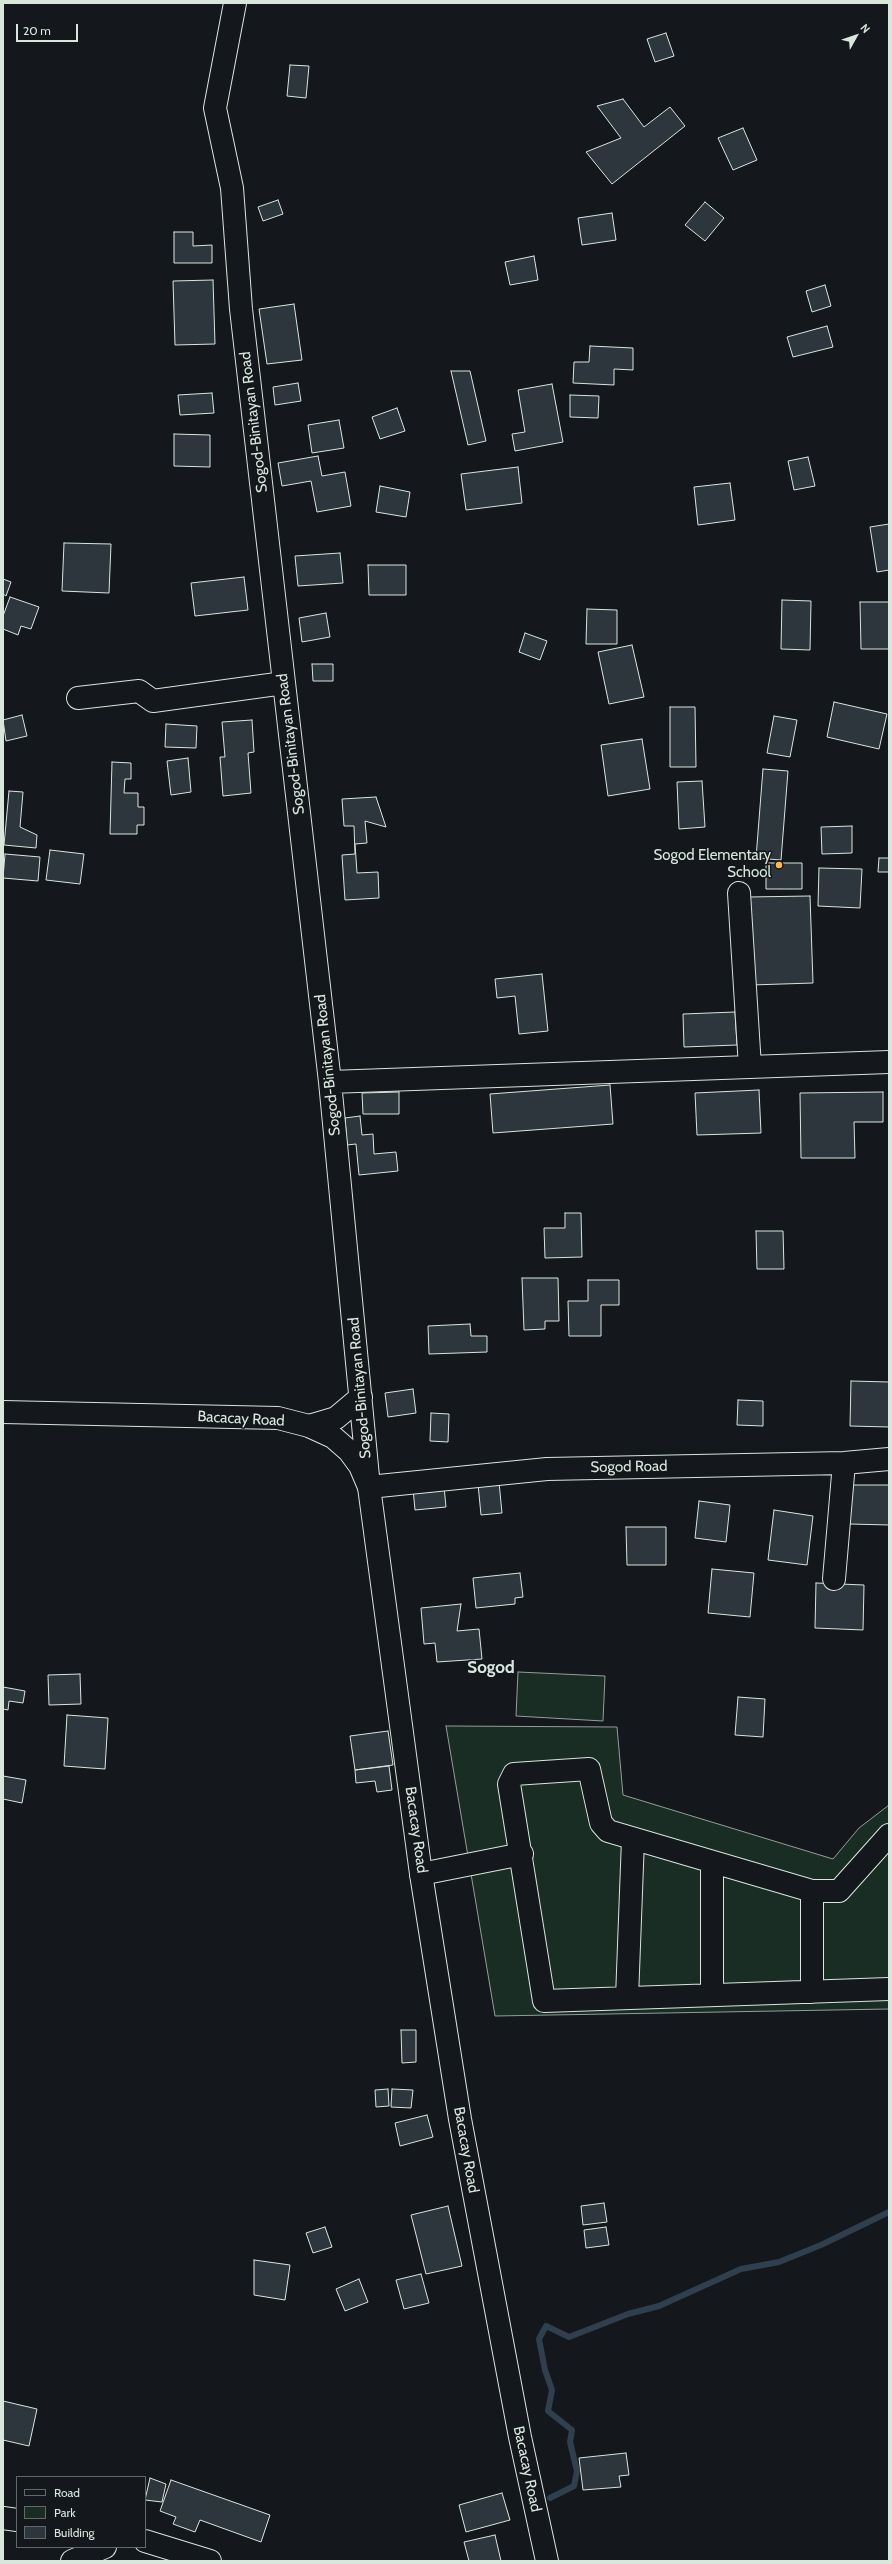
<!DOCTYPE html>
<style>
body{margin:0}
#map{position:relative;width:892px;height:2564px;overflow:hidden;background:#14181c;font-family:Cabin,sans-serif}
canvas{display:block}
.frame{position:absolute;inset:0;border:4px solid #d8e6dc;pointer-events:none}
.legend{position:absolute;left:16px;top:2476px;width:130px;height:72px;box-sizing:border-box;background:#14181c;border:1px solid #626a69;margin:0;padding:5px 7px;list-style:none;font-size:12px;color:#d8e6dc}
.legend li{display:flex;align-items:center;gap:8px;height:20px}
.legend b{width:20px;border:1px solid #626a69}
.north{position:absolute;left:836px;top:16px;width:40px;height:40px;-webkit-text-stroke:3px #14181c;paint-order:stroke;rotate:50deg;font-size:11px;font-weight:700;line-height:16px;text-align:center;color:#d8e6dc}
.north::after{content:'';display:block;margin:auto;width:14px;height:18px;background:#d8e6dc;clip-path:polygon(50% 0,100% 100%,50% 72%,0 100%)}
.scale{position:absolute;left:16px;top:24px;width:62px;height:18px;box-sizing:border-box;border:2px solid #d8e6dc;border-top:0;padding-left:5px;font-size:12px;line-height:14px;white-space:nowrap;color:#d8e6dc;-webkit-text-stroke:3px #14181c;paint-order:stroke}
</style>
<div id="map">
<canvas width="892" height="2564"></canvas>
<div class="frame"></div>
<ul class="legend">
<li><b style="height:5px;background:#14181c"></b>Road</li>
<li><b style="height:11px;background:#1a2d24"></b>Park</li>
<li><b style="height:11px;background:#2c363c"></b>Building</li>
</ul>
<div class="north">N</div>
<div class="scale">20 m</div>
</div>
<script>
const ctx = document.querySelector('canvas').getContext('2d');
ctx.lineJoin = 'round';
function paint(path, color) {
  ctx.fillStyle = color;
  ctx.fill(path, 'evenodd');
}
function shape(rows) {
  const path = new Path2D();
  for (const r of rows) {
    path.moveTo(r[0], r[1]);
    for (let i = 2; i < r.length; i += 2) path.lineTo(r[i], r[i + 1]);
  }
  return path;
}
function strokePath(path, color, width, dash) {
  ctx.strokeStyle = color;
  ctx.lineWidth = width;
  ctx.lineCap = dash ? 'butt' : 'round';
  ctx.setLineDash(dash || []);
  ctx.stroke(path);
}
function write(font, color, halo, rows, align = 'center') {
  ctx.font = font + ' Cabin,sans-serif';
  ctx.lineWidth = 3;
  ctx.setLineDash([]);
  ctx.textBaseline = 'middle';
  ctx.strokeStyle = halo;
  ctx.fillStyle = color;
  for (const [text, x, y, turn = 0] of rows) {
    ctx.save();
    ctx.translate(x, y);
    ctx.rotate((+turn || 0) * Math.PI / 180);
    ctx.textAlign = isNaN(turn) ? turn : align;
    if (halo) ctx.strokeText(text, 0, 0);
    ctx.fillText(text, 0, 0);
    ctx.restore();
  }
}
const green = shape([
 [518,1672,605,1676,603,1721,516,1716,518,1672],
 [446,1726,617,1727,623,1795,833,1859,859,1828,889,1805,889,2009,495,2016,446,1726]
]);
paint(green, '#1a2d24');
strokePath(green, '#939e99', 1);
strokePath(shape([
 [550,2498,574,2486,577,2471,570,2442,572,2430,548,2411,552,2390,545,2370,539,2339,546,2326,569,2337,628,2314,659,2306,741,2269,779,2262,821,2245,889,2212]
]), '#2f3f4d', 6);
const building = shape([
 [666,33,674,56,655,62,647,39,666,33],
 [290,65,309,66,306,98,287,96,290,65],
 [623,99,644,127,670,107,685,126,612,184,586,152,621,138,597,106,623,99],
 [743,128,757,160,733,170,718,138,743,128],
 [278,200,283,214,263,221,258,207,278,200],
 [705,202,724,218,705,241,685,225,705,202],
 [612,213,616,240,582,245,578,218,612,213],
 [174,232,193,232,193,246,212,245,212,263,174,263,174,232],
 [534,256,538,280,510,285,505,262,534,256],
 [213,280,215,344,175,345,173,281,213,280],
 [825,285,831,306,812,312,806,291,825,285],
 [294,304,302,360,267,364,259,309,294,304],
 [827,326,833,347,793,357,787,337,827,326],
 [590,346,633,348,633,370,614,369,614,385,573,383,574,362,589,362,590,346],
 [451,371,470,371,486,441,468,445,451,371],
 [298,383,301,401,275,405,273,387,298,383],
 [552,384,563,442,515,451,512,434,525,432,518,390,552,384],
 [212,393,214,413,180,415,178,395,212,393],
 [570,395,599,396,598,418,570,417,570,395],
 [397,408,405,431,380,439,372,417,397,408],
 [339,420,344,448,312,453,308,425,339,420],
 [174,434,210,435,210,467,174,466,174,434],
 [318,456,322,476,345,472,351,506,317,512,311,481,282,486,278,463,318,456],
 [808,457,815,486,794,490,788,461,808,457],
 [518,467,522,503,466,510,461,474,518,467],
 [730,483,735,520,698,525,694,487,730,483],
 [380,486,410,492,406,517,376,512,380,486],
 [889,524,889,570,877,572,870,527,889,524],
 [64,543,111,544,109,593,62,591,64,543],
 [340,553,343,583,298,586,295,556,340,553],
 [368,565,406,565,406,595,369,595,368,565],
 [244,577,248,610,195,616,191,583,244,577],
 [3,579,11,582,6,596,3,594,3,579],
 [10,597,39,607,31,629,21,626,18,635,3,629,3,616,10,597],
 [782,600,811,601,810,650,781,649,782,600],
 [860,602,889,602,889,649,861,649,860,602],
 [587,609,617,610,617,644,586,644,587,609],
 [326,613,330,637,302,642,299,618,326,613],
 [525,633,547,641,540,660,519,652,525,633],
 [632,645,644,697,609,704,598,652,632,645],
 [312,664,333,664,333,681,313,681,312,664],
 [834,702,887,714,879,749,827,737,834,702],
 [670,707,695,707,696,767,670,767,670,707],
 [22,715,27,736,6,741,3,720,22,715],
 [774,716,797,720,790,757,767,753,774,716],
 [252,720,254,752,248,753,251,793,223,796,220,757,225,757,222,722,252,720],
 [166,724,197,726,196,748,165,747,166,724],
 [642,739,650,789,608,796,601,745,642,739],
 [188,758,191,792,171,795,167,761,188,758],
 [112,762,131,763,131,779,125,779,124,793,138,793,138,807,144,807,144,825,137,825,137,834,110,834,112,762],
 [763,769,788,771,781,860,756,858,763,769],
 [702,781,705,827,679,829,677,782,702,781],
 [9,791,23,792,20,827,37,835,36,848,4,845,9,791],
 [376,797,386,827,365,821,367,843,355,844,357,873,378,872,379,898,345,900,342,855,355,854,354,826,344,826,342,799,376,797],
 [852,826,852,853,822,854,821,827,852,826],
 [50,850,84,854,80,884,46,880,50,850],
 [5,854,40,857,38,881,3,878,5,854],
 [879,858,889,858,889,872,878,872,879,858],
 [766,863,802,863,802,889,766,889,766,863],
 [819,868,862,869,860,908,818,906,819,868],
 [810,896,813,983,751,985,749,897,810,896],
 [542,974,548,1031,519,1034,515,996,497,998,495,979,542,974],
 [735,1012,737,1045,684,1047,683,1014,735,1012],
 [610,1085,613,1124,493,1133,490,1094,610,1085],
 [759,1090,761,1133,697,1135,695,1093,759,1090],
 [399,1092,399,1114,363,1114,362,1093,399,1092],
 [883,1092,883,1122,854,1122,855,1158,801,1158,800,1093,883,1092],
 [360,1116,362,1135,373,1134,374,1154,396,1152,398,1171,359,1175,356,1144,347,1145,345,1118,360,1116],
 [565,1213,581,1213,582,1257,545,1258,544,1228,565,1228,565,1213],
 [756,1231,783,1231,784,1269,757,1269,756,1231],
 [522,1278,558,1278,559,1321,545,1321,545,1329,524,1330,522,1278],
 [588,1280,619,1280,619,1305,601,1305,601,1336,569,1336,568,1301,588,1301,588,1280],
 [470,1324,471,1336,487,1336,487,1352,429,1354,428,1326,470,1324],
 [851,1381,889,1382,889,1427,850,1426,851,1381],
 [413,1389,416,1413,388,1417,385,1393,413,1389],
 [738,1400,763,1401,763,1426,737,1425,738,1400],
 [431,1413,449,1414,448,1442,430,1441,431,1413],
 [499,1482,502,1513,481,1515,478,1484,499,1482],
 [850,1485,889,1485,889,1525,850,1524,850,1485],
 [444,1486,446,1507,415,1510,413,1489,444,1486],
 [699,1501,730,1505,726,1542,695,1538,699,1501],
 [774,1510,813,1516,807,1565,768,1560,774,1510],
 [626,1527,666,1527,666,1565,627,1565,626,1527],
 [712,1569,754,1573,750,1617,708,1613,712,1569],
 [520,1573,523,1597,515,1598,515,1604,476,1608,473,1578,520,1573],
 [816,1583,864,1585,863,1630,815,1628,816,1583],
 [461,1604,457,1631,479,1629,482,1659,437,1662,435,1643,424,1644,421,1608,461,1604],
 [80,1674,81,1704,49,1705,48,1675,80,1674],
 [3,1687,25,1691,23,1703,9,1701,8,1710,3,1709,3,1687],
 [738,1697,765,1699,763,1737,735,1735,738,1697],
 [67,1715,108,1718,105,1769,64,1766,67,1715],
 [388,1731,393,1765,355,1770,350,1736,388,1731],
 [389,1766,392,1790,377,1792,375,1781,356,1783,355,1770,389,1766],
 [3,1776,26,1780,22,1803,3,1799,3,1776],
 [401,2030,416,2030,416,2062,402,2063,401,2030],
 [388,2089,389,2106,376,2107,375,2090,388,2089],
 [392,2089,413,2090,411,2108,391,2107,392,2089],
 [427,2115,433,2137,400,2146,395,2123,427,2115],
 [604,2203,607,2222,583,2225,581,2206,604,2203],
 [448,2206,462,2266,426,2274,411,2215,448,2206],
 [325,2227,332,2247,313,2253,306,2233,325,2227],
 [606,2227,609,2245,586,2248,584,2230,606,2227],
 [254,2260,290,2265,285,2300,254,2295,254,2260],
 [421,2274,429,2303,404,2309,396,2280,421,2274],
 [359,2279,368,2302,345,2311,336,2289,359,2279],
 [3,2401,37,2409,29,2446,3,2440,3,2401],
 [626,2453,629,2475,619,2476,621,2487,583,2490,579,2458,626,2453],
 [150,2478,166,2484,162,2502,145,2500,150,2478],
 [171,2480,270,2515,261,2542,200,2520,195,2532,173,2524,176,2517,160,2511,171,2480],
 [502,2493,510,2520,466,2532,459,2505,502,2493],
 [495,2535,501,2561,469,2561,464,2542,495,2535]
]);
paint(building, '#2c363c');
strokePath(building, '#d8e6dc', 1);
const minor = shape([
 [235,3,215,108,232,188,241,309,330,1082,369,1487,547,1469,844,1463,889,1459],
 [78,698,139,691,153,701,284,683],
 [739,893,750,1067],
 [330,1082,889,1062],
 [309,1426,336,1418,361,1397],
 [834,1579,844,1463],
 [889,1835,839,1891,812,1891,608,1831,601,1823,589,1769,514,1774,509,1784,544,2001,889,1989],
 [421,1874,522,1854],
 [812,1992,812,1891],
 [712,1995,712,1863],
 [627,1998,633,1839],
 [3,2518,17,2520],
 [145,2541,210,2561],
 [72,2561,105,2547]
]);
const major = shape([
 [3,1412,278,1418,309,1426,333,1437,349,1451,360,1466,369,1487,421,1874,460,2119,520,2437,547,2561]
]);
strokePath(minor, '#d8e6dc', 24);
strokePath(major, '#d8e6dc', 24);
strokePath(minor, '#14181c', 22);
strokePath(major, '#14181c', 22);
for (const [x, y, r, color] of [
 [779,865,4,"#ffb74d"]
]) {
  const dot = new Path2D();
  dot.arc(x, y, r, 0, 2 * Math.PI);
  ctx.fillStyle = color;
  ctx.fill(dot);
  strokePath(dot, '#14181c', 1.5);
}
write('15px', '#d8e6dc', '#14181c', [
 ["Sogod-Binitayan Road",254,422,-97],
 ["Sogod-Binitayan Road",291,744,-97],
 ["Sogod-Binitayan Road",328,1065,-96],
 ["Sogod-Binitayan Road",360,1388,-95],
 ["Bacacay Road",241,1419,3],
 ["Sogod Road",629,1467,-1],
 ["Bacacay Road",416,1830,82],
 ["Bacacay Road",466,2150,80],
 ["Bacacay Road",527,2469,78]
]);
write('15px', '#d8e6dc', '#14181c', [
 ["Sogod Elementary",771,856],
 ["School",771,873]
], 'right');
write('bold 17px', '#d8e6dc', '#14181c', [
 ["Sogod",491,1668]
]);
</script>
